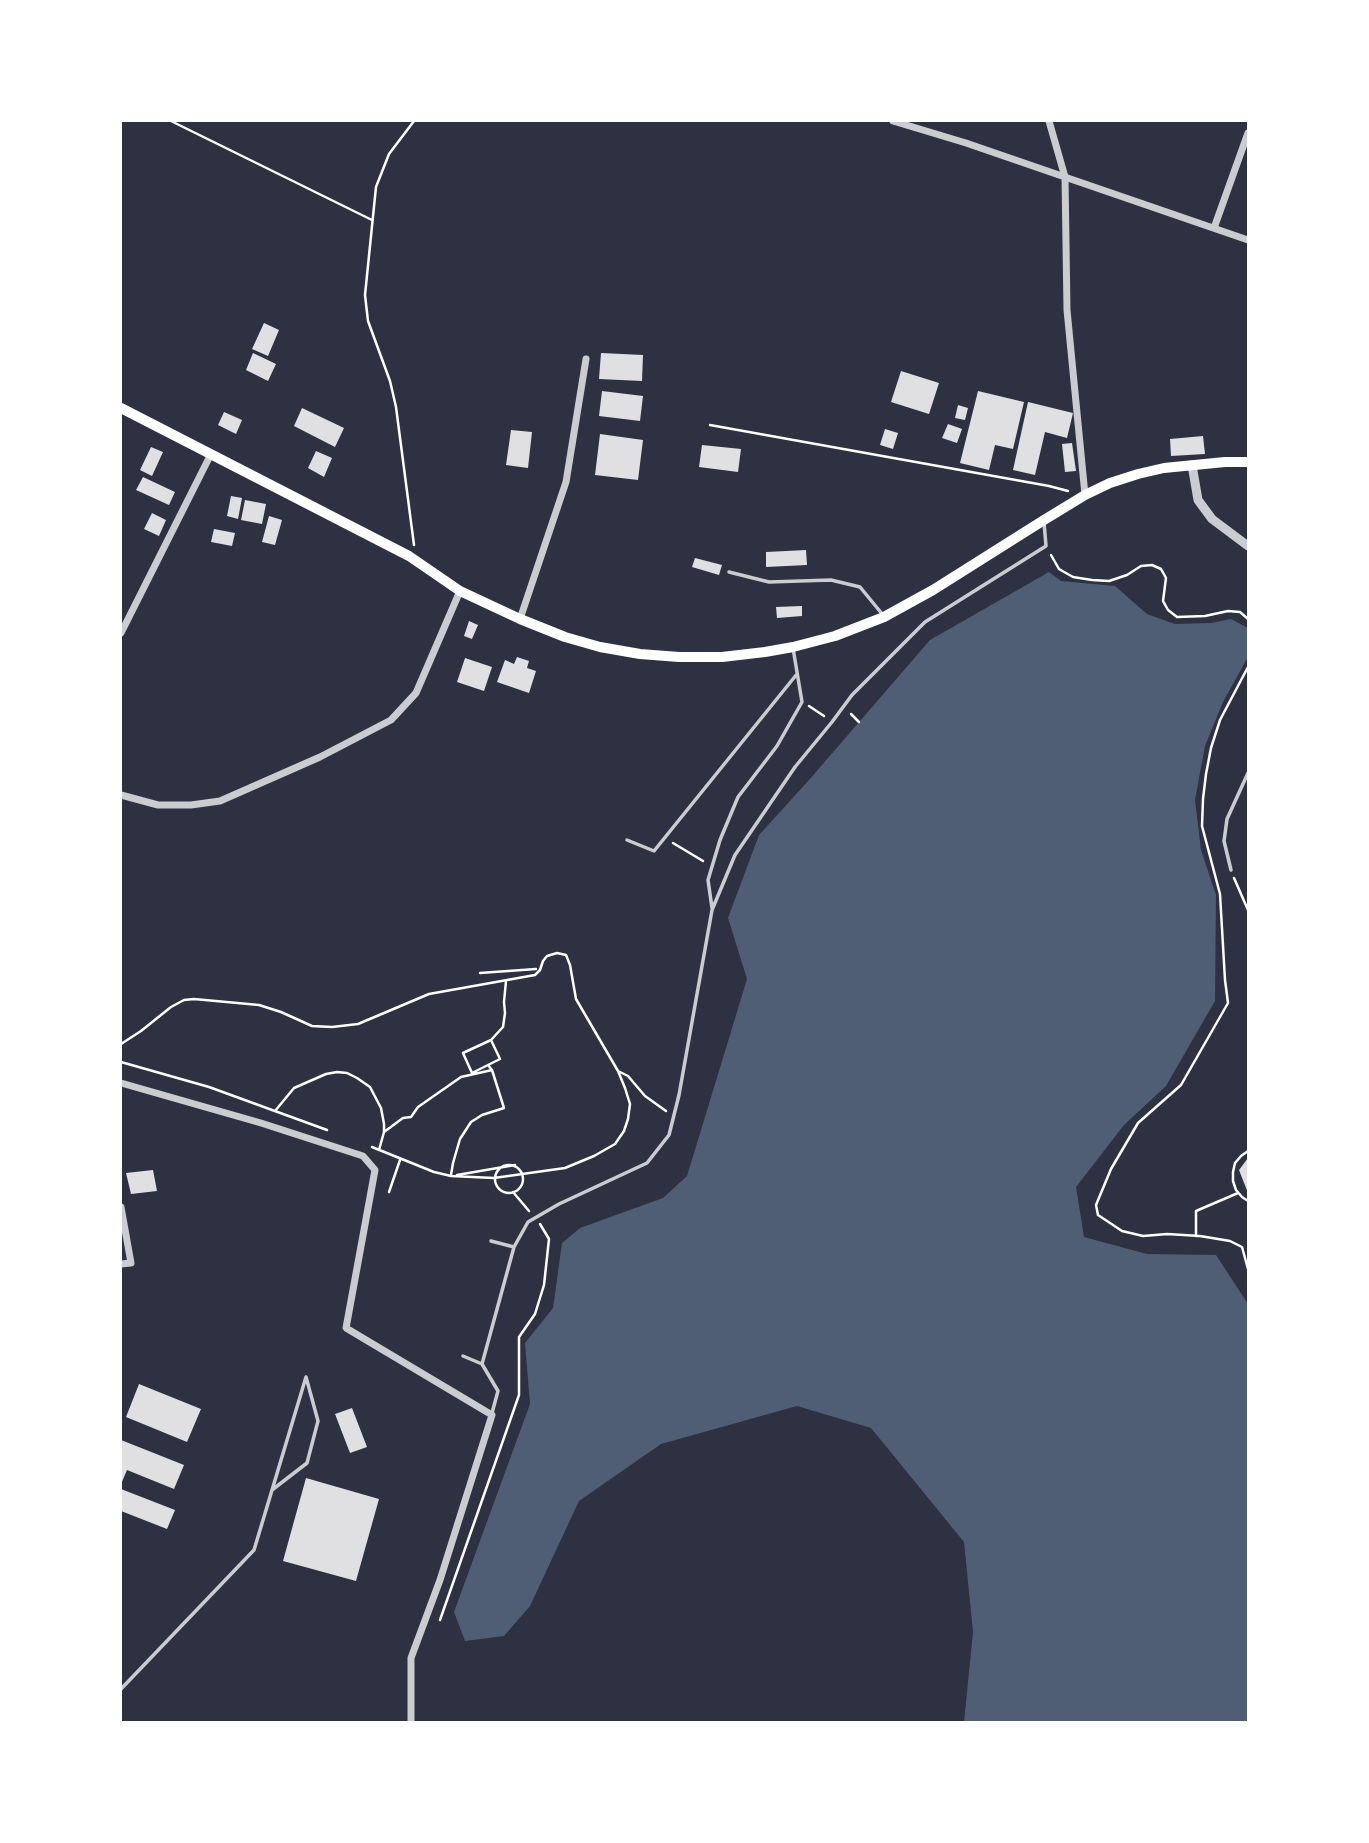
<!DOCTYPE html>
<style>
body{margin:0}
#map{position:relative;width:1369px;height:1843px;overflow:hidden;background:#2d3142;font-family:"Source Sans 3",sans-serif}
canvas{display:block}
.frame{position:absolute;inset:0;border:122px solid #fff;pointer-events:none}
</style>
<div id="map">
<canvas width="1369" height="1843"></canvas>
<div class="frame"></div>
</div>
<script>
const ctx = document.querySelector('canvas').getContext('2d');
ctx.lineJoin = 'round';
function paint(path, color) {
  ctx.fillStyle = color;
  ctx.fill(path, 'evenodd');
}
function shape(rows) {
  const path = new Path2D();
  for (const r of rows) {
    if (r.length === 3) {
      path.moveTo(r[0] + r[2], r[1]);
      path.arc(r[0], r[1], r[2], 0, 2 * Math.PI);
      continue;
    }
    path.moveTo(r[0], r[1]);
    for (let i = 2; i < r.length; i += 2) path.lineTo(r[i], r[i + 1]);
  }
  return path;
}
function strokePath(path, color, width, dash) {
  ctx.strokeStyle = color;
  ctx.lineWidth = width;
  ctx.lineCap = dash ? 'butt' : 'round';
  ctx.setLineDash(dash || []);
  ctx.stroke(path);
}
paint(shape([
 [1049,572,1061,581,1115,586,1147,614,1175,624,1211,623,1231,619,1248,628,1248,657,1223,702,1205,746,1195,800,1201,850,1216,895,1215,1001,1166,1086,1124,1125,1076,1187,1084,1237,1147,1254,1216,1255,1248,1304,1248,1722,964,1722,973,1632,964,1542,871,1428,797,1406,661,1444,579,1501,530,1606,504,1636,465,1641,454,1612,530,1404,525,1343,553,1308,562,1243,580,1228,663,1198,687,1176,747,979,728,918,759,835,809,780,930,640]
]), '#4f5d75');
paint(shape([
 [264,323,279,330,268,356,252,349],
 [253,353,276,364,268,381,246,370],
 [601,353,643,355,642,381,599,379],
 [901,371,939,383,929,414,891,402],
 [602,391,643,396,640,421,599,416],
 [978,391,1024,402,1013,449,995,445,989,470,960,463],
 [1028,402,1073,413,1067,438,1045,432,1035,475,1013,470],
 [958,405,968,408,965,420,955,418],
 [302,408,344,428,335,447,294,426],
 [224,412,242,420,236,434,218,425],
 [948,424,962,429,957,443,942,438],
 [885,429,898,433,893,449,880,445],
 [511,430,532,432,528,468,506,465],
 [600,434,643,440,638,480,595,475],
 [1203,436,1205,454,1171,456,1170,439],
 [1072,443,1076,471,1065,472,1062,444],
 [702,445,741,449,738,472,699,467],
 [151,447,163,452,152,476,140,470],
 [316,451,332,458,324,477,308,468],
 [143,477,175,492,169,505,136,490],
 [231,496,242,498,238,519,227,516],
 [245,500,266,504,262,524,241,520],
 [152,513,166,520,159,536,144,529],
 [269,516,282,520,275,545,262,542],
 [214,529,235,533,232,546,211,542],
 [806,550,807,565,766,567,766,552],
 [695,558,722,565,719,575,692,567],
 [802,606,802,616,777,618,776,607],
 [469,621,478,625,472,639,464,636],
 [517,657,529,661,527,668,536,671,529,693,497,682,505,660,514,664],
 [465,658,492,667,484,691,457,682],
 [1248,1158,1248,1193,1239,1170],
 [153,1170,157,1191,131,1194,126,1173],
 [139,1384,201,1409,187,1442,126,1417],
 [352,1408,367,1447,350,1453,335,1414],
 [121,1440,184,1465,174,1489,127,1470,121,1484],
 [306,1478,379,1499,356,1581,283,1561],
 [121,1489,175,1510,167,1529,121,1511]
]), '#e0e0e3');
strokePath(shape([
 [171,121,372,220],
 [710,425,1049,486,1068,491],
 [414,545,396,407,390,381,368,321,365,295,376,187,389,154,414,121],
 [1051,555,1059,569,1073,577,1092,580,1109,581,1127,575,1141,566,1152,565,1161,569,1166,578,1163,601,1168,610,1177,617,1205,616,1228,611,1240,612,1248,619],
 [1248,667,1220,720,1211,748,1206,774,1203,799,1202,826,1220,894,1225,980,1228,1003,1181,1085,1138,1123,1111,1169,1096,1205,1098,1215,1122,1231,1143,1236,1167,1234,1200,1236,1230,1241,1242,1247,1248,1269],
 [809,706,824,716],
 [851,714,859,722],
 [673,843,703,861],
 [1234,878,1248,910],
 [480,973,536,969],
 [491,1040,500,1059,472,1073,463,1053,491,1040],
 [491,1040,503,1027,505,1013,504,1002,506,981],
 [121,1044,141,1031,171,1007,184,1000,194,999,259,1005,281,1012,312,1026,332,1027,358,1024,429,994,535,975,540,970,543,961,547,956,557,953,566,955,570,965,576,999,618,1071,625,1088,630,1104,628,1119,624,1131,615,1144,594,1156,565,1168,494,1178,451,1176,434,1172,372,1147],
 [121,1062,209,1087,327,1130],
 [618,1071,628,1076,645,1096,666,1111],
 [275,1111,294,1088,326,1074,337,1072,347,1073,357,1078,370,1087,381,1108,384,1124,384,1132],
 [379,1150,384,1132,403,1118,411,1117,418,1107,461,1077,492,1070],
 [1248,1151,1241,1156,1235,1163,1233,1172,1233,1181,1236,1190,1242,1197,1248,1201],
 [509,1179,14],
 [451,1175,453,1163,460,1139,471,1122,482,1115,504,1108,492,1070,488,1065],
 [457,1175,515,1165],
 [389,1192,400,1160],
 [513,1192,529,1211],
 [1196,1236,1196,1211,1238,1193],
 [440,1620,519,1395,519,1337,535,1314,544,1285,549,1239,540,1224]
]), '#fff', 2.5);
strokePath(shape([
 [729,572,769,582,831,580,860,587,883,615],
 [627,840,654,851,797,674],
 [1231,870,1224,841,1227,819,1248,773],
 [712,908,708,880,720,840,738,797,777,746,802,702,793,648],
 [491,1241,514,1247],
 [463,1356,482,1364],
 [492,1413,498,1391,482,1364,514,1247,528,1222,559,1204,647,1163,669,1135,679,1095,712,910,735,855,795,767,832,722,852,695,925,622,1046,546,1044,522],
 [121,1689,254,1550,306,1377,318,1421,307,1463,272,1490]
]), '#caccd0', 3.5);
strokePath(shape([
 [893,121,966,143,1248,240],
 [1049,121,1065,177,1067,310,1085,495],
 [1214,228,1248,133],
 [520,619,566,482,586,359],
 [121,633,211,454],
 [121,795,158,805,191,805,220,801,320,757,391,720,416,693,460,591],
 [121,1083,261,1123,363,1156,375,1170,346,1328,492,1415,440,1580,411,1658,411,1722],
 [121,1207,131,1263,121,1264]
]), '#caccd0', 7);
strokePath(shape([
 [1192,465,1198,500,1212,519,1248,546]
]), '#caccd0', 9);
strokePath(shape([
 [121,408,409,556,460,591,520,619,565,637,600,647,640,654,679,657,722,657,765,652,793,647,835,636,884,617,933,590,1044,520,1085,495,1110,483,1138,474,1164,468,1225,462,1248,462]
]), '#fff', 10);
</script>
